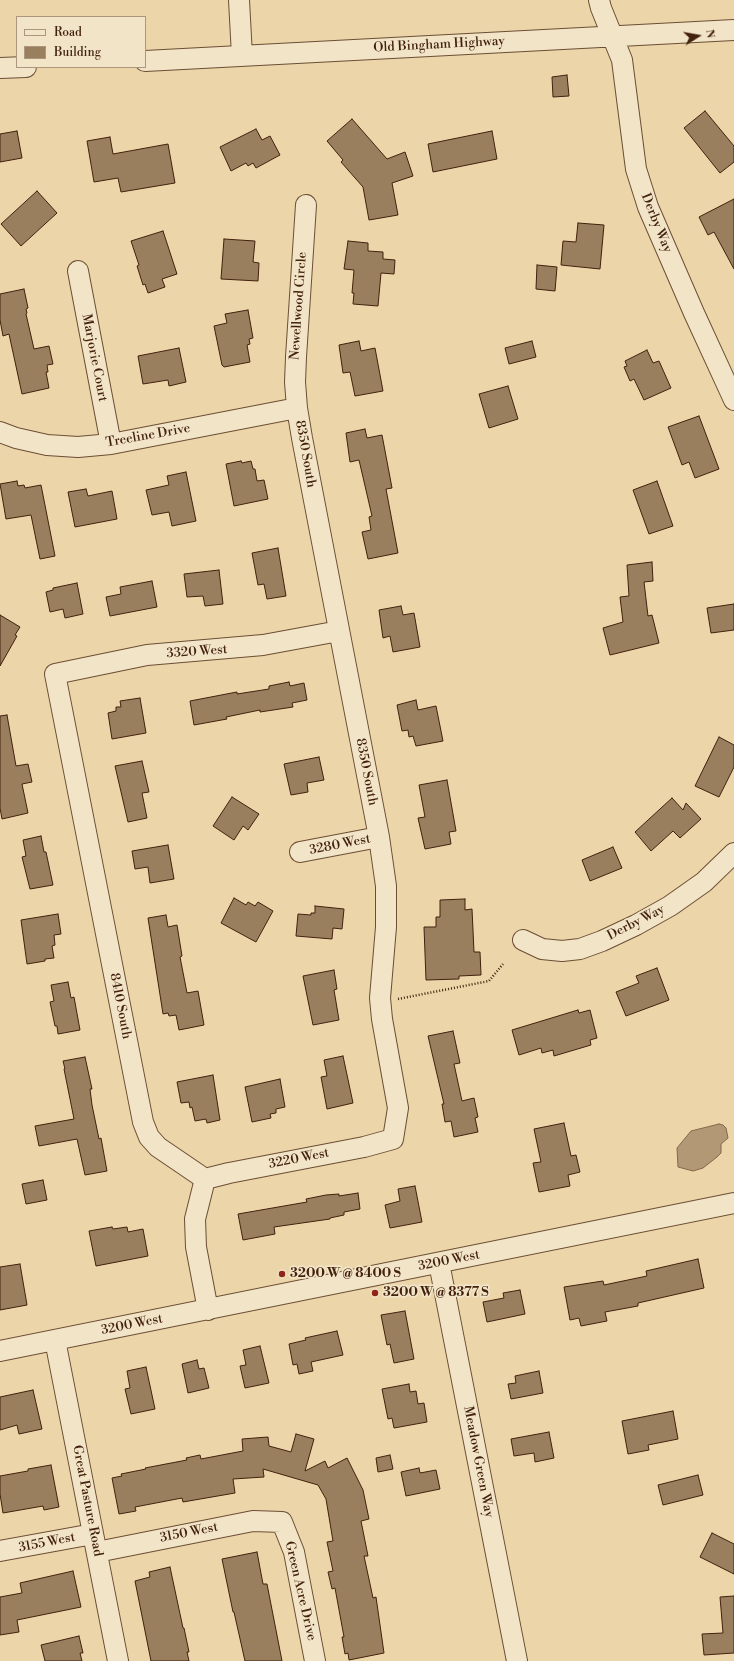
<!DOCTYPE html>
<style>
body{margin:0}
#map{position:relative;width:734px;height:1661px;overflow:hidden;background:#ebd5a9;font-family:"Libre Bodoni",serif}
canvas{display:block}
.legend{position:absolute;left:16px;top:16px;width:130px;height:52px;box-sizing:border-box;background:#f2e4c7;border:1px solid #ac967d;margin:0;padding:5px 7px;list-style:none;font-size:12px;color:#42210d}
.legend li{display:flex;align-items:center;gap:8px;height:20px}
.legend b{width:20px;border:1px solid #ac967d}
.north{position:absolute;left:678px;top:16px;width:40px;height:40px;-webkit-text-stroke:3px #f2e4c7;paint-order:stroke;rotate:79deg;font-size:11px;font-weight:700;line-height:16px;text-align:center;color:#42210d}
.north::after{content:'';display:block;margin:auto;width:14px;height:18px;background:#42210d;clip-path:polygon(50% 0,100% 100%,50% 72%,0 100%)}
</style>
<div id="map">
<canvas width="734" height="1661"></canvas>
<ul class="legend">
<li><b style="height:5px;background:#f2e4c7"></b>Road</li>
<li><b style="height:11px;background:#9a7f5e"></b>Building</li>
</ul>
<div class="north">N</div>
</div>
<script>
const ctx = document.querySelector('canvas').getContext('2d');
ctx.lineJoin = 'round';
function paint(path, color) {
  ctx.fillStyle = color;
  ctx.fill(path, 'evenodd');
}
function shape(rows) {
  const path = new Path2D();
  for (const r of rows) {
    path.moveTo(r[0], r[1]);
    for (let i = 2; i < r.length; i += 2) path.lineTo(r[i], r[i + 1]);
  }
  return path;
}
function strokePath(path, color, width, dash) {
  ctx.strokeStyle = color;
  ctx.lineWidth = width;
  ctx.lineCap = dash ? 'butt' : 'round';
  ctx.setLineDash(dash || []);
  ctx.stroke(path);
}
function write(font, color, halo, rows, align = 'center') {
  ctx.font = font + ' "Libre Bodoni",serif';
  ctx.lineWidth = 3.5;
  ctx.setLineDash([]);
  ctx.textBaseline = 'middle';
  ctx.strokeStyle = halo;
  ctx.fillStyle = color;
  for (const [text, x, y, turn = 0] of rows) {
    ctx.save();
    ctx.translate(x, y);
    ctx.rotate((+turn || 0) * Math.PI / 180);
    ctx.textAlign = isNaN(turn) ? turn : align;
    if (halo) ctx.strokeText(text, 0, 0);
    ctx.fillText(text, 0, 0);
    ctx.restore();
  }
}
const water = shape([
 [719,1124,723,1125,726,1128,728,1138,721,1144,721,1153,717,1157,703,1168,693,1171,678,1167,677,1148,691,1131,719,1124]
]);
paint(water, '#b29874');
strokePath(water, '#85684b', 1);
const building = shape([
 [567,75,569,96,553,97,552,77,567,75],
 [705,111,734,146,734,162,720,173,684,128,705,111],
 [352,119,387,159,405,152,413,176,392,183,398,215,369,220,363,187,341,162,343,160,327,141,352,119],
 [256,129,262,140,270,136,280,155,256,168,253,163,248,166,246,163,231,171,220,147,256,129],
 [17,131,22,158,0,162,0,134,17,131],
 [492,131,497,159,433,172,428,144,492,131],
 [110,137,113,154,168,144,175,183,121,192,118,178,94,182,87,141,110,137],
 [37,191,57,213,21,246,1,224,37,191],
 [734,199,734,269,714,232,708,235,699,217,734,199],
 [578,223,604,225,600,269,561,265,563,241,576,242,578,223],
 [163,231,177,274,162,279,165,287,148,293,145,284,143,285,137,266,139,265,131,241,163,231],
 [224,239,255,241,253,262,259,263,258,281,221,279,224,239],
 [348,241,368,243,368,251,383,252,383,259,395,260,394,274,381,273,378,306,353,304,354,293,352,293,354,270,344,269,348,241],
 [537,265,557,267,555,291,536,289,537,265],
 [24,289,28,308,26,309,27,313,26,314,34,349,49,346,53,364,47,365,48,372,46,372,49,388,22,394,9,334,3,336,0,320,0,294,24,289],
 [248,310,253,338,249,339,250,344,247,345,250,362,224,367,222,365,214,326,227,323,225,314,248,310],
 [359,341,361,351,375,348,383,391,355,396,350,372,343,373,339,345,359,341],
 [532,341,536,357,509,364,505,348,532,341],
 [179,348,186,382,169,386,168,380,143,384,138,356,179,348],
 [647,350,653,363,659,361,671,388,644,400,634,379,630,381,624,367,627,366,625,361,647,350],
 [508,386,518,419,489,428,479,394,508,386],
 [699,416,719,469,695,478,689,462,682,465,668,427,699,416],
 [365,429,367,438,382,435,392,488,386,489,398,553,368,559,362,532,371,530,369,517,372,516,359,460,350,462,346,433,365,429],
 [241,461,242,463,251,461,253,469,255,469,257,481,264,480,268,499,234,506,226,464,241,461],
 [186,472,196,521,172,526,169,512,152,515,146,490,169,485,167,476,186,472],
 [17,481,18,486,24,485,25,488,41,485,55,556,40,559,31,515,6,519,0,484,17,481],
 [657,481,673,526,649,534,633,490,657,481],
 [86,489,88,496,112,491,117,519,75,527,68,492,86,489],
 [278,548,286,596,267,599,264,584,258,585,252,553,278,548],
 [652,562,653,581,644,582,648,616,652,615,659,643,610,655,603,628,623,622,620,597,629,596,627,565,652,562],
 [219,570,223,604,205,606,203,596,187,597,184,574,219,570],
 [152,581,157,607,110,616,106,597,121,594,120,587,152,581],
 [77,583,83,614,65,618,63,609,50,612,46,592,53,590,53,588,77,583],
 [734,604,734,630,711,633,707,608,734,604],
 [401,606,403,615,414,613,420,647,393,652,390,636,383,638,379,610,401,606],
 [0,615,20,627,15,635,17,636,0,666,0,615],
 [289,682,290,686,304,683,307,700,292,703,293,707,260,712,260,710,226,717,227,719,194,725,190,701,237,692,237,694,269,689,269,686,289,682],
 [140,698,146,733,112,739,108,713,116,711,116,707,121,707,120,701,140,698],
 [416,700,418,710,436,706,443,741,416,746,413,736,409,737,408,730,402,731,397,705,416,700],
 [7,715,16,766,28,764,32,782,22,784,28,813,2,819,0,808,0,716,7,715],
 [719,737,734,745,734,767,719,797,695,786,719,737],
 [319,757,324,780,307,783,308,792,291,795,284,764,319,757],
 [142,761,149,792,142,793,147,818,128,822,115,766,142,761],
 [447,780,456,831,449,832,451,844,425,849,418,818,425,817,419,785,447,780],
 [232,797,259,814,248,830,243,826,234,840,213,826,232,797],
 [672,798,683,810,686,803,701,819,680,838,673,831,651,851,635,832,672,798],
 [41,836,44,852,46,852,53,885,30,889,22,857,26,856,23,840,41,836],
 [168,845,174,879,150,883,148,867,135,869,132,851,168,845],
 [613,847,622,868,590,881,582,860,613,847],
 [234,898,246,905,248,902,255,906,258,902,273,911,256,942,221,923,234,898],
 [465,899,465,910,472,909,474,952,480,952,481,975,459,976,459,979,426,980,424,927,436,927,436,917,440,917,440,900,465,899],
 [315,906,344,909,342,929,333,928,332,939,296,936,298,914,311,915,311,913,315,913,315,906],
 [58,914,61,934,54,935,55,945,52,946,54,958,45,959,45,961,27,964,21,920,58,914],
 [166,915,168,927,177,925,182,956,180,957,187,993,198,991,204,1025,179,1030,176,1015,169,1016,168,1013,163,1014,148,918,166,915],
 [657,968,669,1000,626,1016,616,992,639,983,636,976,657,968],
 [334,970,337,989,334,990,339,1020,313,1025,303,976,334,970],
 [68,982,71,998,74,997,80,1030,58,1034,57,1026,55,1026,50,1002,54,1001,51,985,68,982],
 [578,1010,579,1013,590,1010,597,1038,590,1040,591,1045,554,1056,553,1050,542,1053,541,1048,519,1055,512,1030,578,1010],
 [453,1031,460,1063,454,1064,462,1101,474,1098,478,1117,475,1118,478,1132,454,1137,451,1121,445,1122,442,1104,444,1104,428,1036,453,1031],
 [343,1056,353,1103,327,1109,321,1077,327,1076,324,1060,343,1056],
 [85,1057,92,1089,90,1089,92,1105,99,1139,101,1138,107,1171,85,1175,77,1139,39,1146,35,1126,74,1119,64,1069,65,1069,63,1061,85,1057],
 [213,1075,220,1120,207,1123,206,1119,195,1121,192,1107,190,1108,189,1102,181,1103,177,1082,213,1075],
 [280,1079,285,1107,276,1109,276,1113,270,1114,271,1118,252,1122,245,1087,280,1079],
 [564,1123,571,1156,576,1155,580,1172,568,1175,570,1186,539,1192,533,1163,541,1162,534,1129,564,1123],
 [43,1180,47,1200,26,1204,22,1184,43,1180],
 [415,1186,422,1222,390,1228,385,1205,400,1201,398,1189,415,1186],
 [358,1193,360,1209,344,1212,344,1215,330,1218,330,1219,274,1227,275,1234,243,1240,238,1214,307,1202,306,1199,326,1195,339,1194,339,1196,358,1193],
 [112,1227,113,1229,127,1227,128,1232,143,1229,148,1256,96,1266,89,1231,112,1227],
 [698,1259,704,1288,638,1303,638,1306,605,1312,607,1321,581,1326,579,1318,570,1320,564,1287,603,1281,604,1285,647,1276,646,1271,698,1259],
 [20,1264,27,1305,0,1310,0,1267,20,1264],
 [520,1290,525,1314,487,1322,483,1302,504,1298,503,1293,520,1290],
 [405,1311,414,1359,394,1363,390,1344,387,1345,381,1315,405,1311],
 [337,1331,343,1355,311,1362,313,1371,299,1374,297,1364,293,1365,289,1344,306,1340,305,1338,337,1331],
 [260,1346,269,1383,245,1388,240,1366,246,1365,243,1350,260,1346],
 [197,1360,199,1369,204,1368,209,1388,188,1393,182,1364,197,1360],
 [146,1367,155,1409,131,1414,125,1389,130,1388,127,1371,146,1367],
 [539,1371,543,1393,511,1399,508,1384,516,1383,515,1376,539,1371],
 [409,1384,410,1392,416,1391,418,1404,424,1403,427,1422,394,1428,392,1418,388,1419,382,1389,409,1384],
 [33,1390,42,1429,19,1434,17,1425,0,1430,0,1397,33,1390],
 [673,1411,678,1439,648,1445,649,1450,628,1454,622,1421,673,1411],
 [549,1432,554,1458,535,1462,534,1453,514,1456,511,1439,549,1432],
 [296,1434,314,1439,305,1471,325,1461,328,1468,347,1458,363,1490,369,1519,361,1521,368,1556,364,1556,373,1598,376,1597,384,1653,349,1660,348,1653,345,1654,342,1637,344,1637,335,1588,332,1589,328,1572,333,1571,327,1542,333,1541,326,1499,318,1485,263,1469,264,1477,233,1479,235,1493,183,1502,182,1498,135,1507,136,1511,119,1514,112,1478,122,1476,121,1474,146,1469,145,1468,187,1460,186,1458,200,1455,201,1459,243,1451,242,1439,268,1437,269,1446,291,1452,296,1434],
 [390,1455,393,1469,378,1472,376,1458,390,1455],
 [51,1465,59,1507,44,1510,43,1506,3,1513,0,1494,0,1476,28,1471,28,1469,51,1465],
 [419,1468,420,1473,436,1470,440,1489,406,1496,401,1472,419,1468],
 [698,1475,703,1495,663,1505,658,1485,698,1475],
 [712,1533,734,1544,734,1574,700,1557,712,1533],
 [257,1552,263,1584,267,1584,282,1661,245,1661,234,1612,233,1612,222,1559,257,1552],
 [170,1567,183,1628,184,1628,189,1652,187,1652,189,1661,151,1661,135,1581,150,1577,149,1572,170,1567],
 [73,1571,81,1607,17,1620,19,1632,0,1635,0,1597,22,1593,20,1583,73,1571],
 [734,1596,734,1653,704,1655,702,1634,723,1633,720,1597,734,1596],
 [79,1636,83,1653,80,1653,82,1661,45,1661,41,1645,79,1636]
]);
paint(building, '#9a7f5e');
strokePath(building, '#42210d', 1);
const minor = shape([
 [239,0,242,56],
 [599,0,601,8,622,60,636,169,648,207,694,313,734,400],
 [145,61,734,30],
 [0,68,26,67],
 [78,271,111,444],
 [0,432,16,438,47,445,78,447,111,444,297,408],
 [300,852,379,837],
 [523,940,542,949,562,951,580,949,602,941,636,925,670,906,704,882,734,853],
 [205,1179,229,1173,364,1147,393,1139,398,1108,382,1019,380,998,386,927,386,886,379,837,302,438,297,408,295,382,296,357,306,205],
 [439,1263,517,1661],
 [208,1310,196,1247,195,1219,205,1179,158,1147,149,1137,143,1122,55,674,147,655,263,645,339,631],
 [55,1340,118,1661],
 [0,1351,734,1203],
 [0,1551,93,1534],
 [97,1552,253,1521,282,1522,294,1552,315,1661]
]);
strokePath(minor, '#6c4e34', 22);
strokePath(shape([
 [398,999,489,981,503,964]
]), '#42210d', 2.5, [1, 2]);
strokePath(minor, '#f2e4c7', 20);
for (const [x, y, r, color] of [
 [282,1274,4,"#8f2418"],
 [375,1293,4,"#8f2418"]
]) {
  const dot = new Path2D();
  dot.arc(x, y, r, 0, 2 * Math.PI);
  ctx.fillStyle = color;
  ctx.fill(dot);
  strokePath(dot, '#f2e4c7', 1.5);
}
write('13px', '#42210d', '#f2e4c7', [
 ["Old Bingham Highway",439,45,-3],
 ["Derby Way",656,223,68],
 ["Newellwood Circle",299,306,-86],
 ["Marjorie Court",94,358,79],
 ["Treeline Drive",148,436,-10],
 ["8350 South",305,454,80],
 ["3320 West",197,652,-4],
 ["8350 South",366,772,79],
 ["3280 West",340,845,-11],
 ["Derby Way",636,923,-27],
 ["8410 South",120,1006,79],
 ["3220 West",299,1159,-11],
 ["3200 West",449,1261,-11],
 ["3200 West",132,1325,-11],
 ["Meadow Green Way",478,1462,79],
 ["Great Pasture Road",87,1501,79],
 ["3150 West",189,1533,-11],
 ["3155 West",47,1543,-11],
 ["Green Acre Drive",300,1591,77]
]);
write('bold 13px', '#42210d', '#f2e4c7', [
 ["3200 W @ 8400 S",290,1274],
 ["3200 W @ 8377 S",383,1293]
], 'left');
</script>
